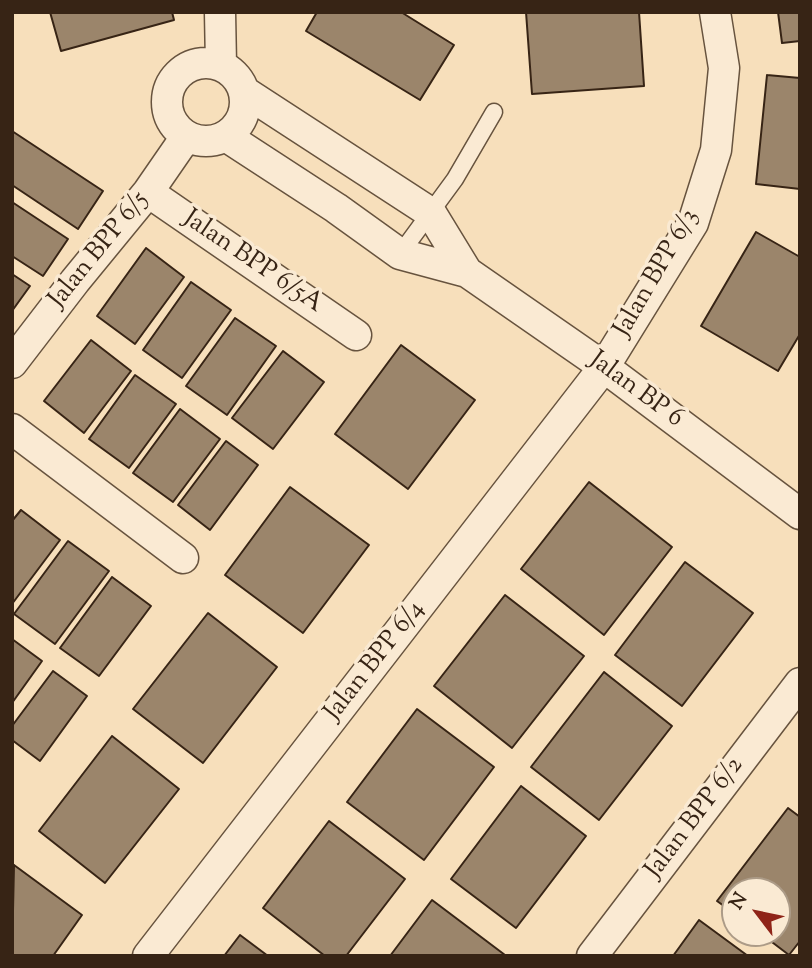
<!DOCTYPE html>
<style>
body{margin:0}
#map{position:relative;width:812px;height:968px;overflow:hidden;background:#f7dfbb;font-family:"Sorts Mill Goudy",serif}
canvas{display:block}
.frame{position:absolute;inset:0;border:14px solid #372415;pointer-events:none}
.north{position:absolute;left:721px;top:877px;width:70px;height:70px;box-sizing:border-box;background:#faead3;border:2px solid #ac9b87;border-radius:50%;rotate:302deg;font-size:19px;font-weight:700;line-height:28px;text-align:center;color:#372415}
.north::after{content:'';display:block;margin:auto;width:24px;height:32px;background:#8f2418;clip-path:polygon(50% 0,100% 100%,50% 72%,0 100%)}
</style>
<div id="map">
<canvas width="812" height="968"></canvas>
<div class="frame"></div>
<div class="north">N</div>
</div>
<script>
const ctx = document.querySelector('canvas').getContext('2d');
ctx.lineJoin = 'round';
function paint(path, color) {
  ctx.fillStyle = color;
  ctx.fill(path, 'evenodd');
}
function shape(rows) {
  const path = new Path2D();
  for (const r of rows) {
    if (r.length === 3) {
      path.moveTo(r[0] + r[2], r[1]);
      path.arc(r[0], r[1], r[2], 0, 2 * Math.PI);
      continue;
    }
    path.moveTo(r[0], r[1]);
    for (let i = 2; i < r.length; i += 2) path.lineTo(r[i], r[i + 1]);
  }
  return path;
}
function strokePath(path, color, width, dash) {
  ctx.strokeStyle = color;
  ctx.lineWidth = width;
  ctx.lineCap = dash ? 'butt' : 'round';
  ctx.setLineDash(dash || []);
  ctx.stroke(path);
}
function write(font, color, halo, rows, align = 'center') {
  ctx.font = font + ' "Sorts Mill Goudy",serif';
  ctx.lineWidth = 7;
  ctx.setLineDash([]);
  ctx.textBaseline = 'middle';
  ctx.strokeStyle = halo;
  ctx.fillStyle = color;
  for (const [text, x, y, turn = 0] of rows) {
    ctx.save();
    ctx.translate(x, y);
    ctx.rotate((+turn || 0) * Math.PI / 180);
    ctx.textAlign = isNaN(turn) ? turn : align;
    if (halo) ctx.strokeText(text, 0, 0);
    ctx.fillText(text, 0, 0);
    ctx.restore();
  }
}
const building = shape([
 [50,12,172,12,174,20,61,51,50,12],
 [317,12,401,12,454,45,420,100,306,31,317,12],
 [526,12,639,12,644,86,532,94,526,12],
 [778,12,800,12,800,41,782,43,778,12],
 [767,75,800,78,800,189,756,184,767,75],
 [12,131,103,191,78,229,12,185,12,131],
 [12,202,68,239,43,276,12,256,12,202],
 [756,232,800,257,800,334,778,371,701,326,756,232],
 [146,248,184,277,135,344,97,316,146,248],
 [12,274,30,286,12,311,12,274],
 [191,282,231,310,182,378,143,350,191,282],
 [235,318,276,346,227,415,186,386,235,318],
 [91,340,131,371,84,433,44,401,91,340],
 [401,345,475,400,408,489,335,434,401,345],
 [283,351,324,382,273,449,232,418,283,351],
 [135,375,176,404,129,468,89,439,135,375],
 [180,409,220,439,173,502,133,473,180,409],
 [226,441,258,465,210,530,178,505,226,441],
 [589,482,672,547,604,635,521,569,589,482],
 [290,487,369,545,303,633,225,575,290,487],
 [21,510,60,540,12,604,12,521,21,510],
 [68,541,109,571,55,644,14,614,68,541],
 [685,562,753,613,682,706,615,655,685,562],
 [112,577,151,606,99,676,60,648,112,577],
 [505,595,584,656,512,748,434,686,505,595],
 [208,613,277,667,203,763,133,709,208,613],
 [12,639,42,661,12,703,12,639],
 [53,671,87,696,40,761,12,740,12,726,53,671],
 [604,672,672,726,599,820,531,767,604,672],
 [417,709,494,767,424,860,347,802,417,709],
 [112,736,179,789,105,883,39,831,112,736],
 [521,786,586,836,516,928,451,879,521,786],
 [788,808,800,817,800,941,789,955,760,933,777,933,777,891,735,891,735,914,717,901,788,808],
 [329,821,405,879,346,956,325,956,263,908,329,821],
 [14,865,82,915,53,956,12,956,14,865],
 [432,900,505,955,504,956,390,956,432,900],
 [699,920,748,956,673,956,699,920],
 [240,935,268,956,224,956,240,935]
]);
paint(building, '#9b856b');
strokePath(building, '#372415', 2);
const lane = shape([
 [400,254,455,179,494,112]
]);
const street = shape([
 [220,12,221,65],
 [206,102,39],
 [245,92,431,213,467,272],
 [227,137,336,208,400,254,467,272,604,367,800,514],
 [148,192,356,335],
 [12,363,75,281,148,192,186,137],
 [12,429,183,558],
 [148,956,604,367,693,223,716,150,724,68,715,12],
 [592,956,800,683]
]);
strokePath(lane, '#67533e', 19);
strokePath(street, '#67533e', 33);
strokePath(lane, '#faead3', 16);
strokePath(street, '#faead3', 30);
write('26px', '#372415', '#faead3', [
 ["Jalan BPP 6/5",100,251,-51],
 ["Jalan BPP 6/5A",252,263,34],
 ["Jalan BPP 6/3",658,274,-60],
 ["Jalan BP 6",635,391,36],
 ["Jalan BPP 6/4",376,662,-52],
 ["Jalan BPP 6/2",696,819,-53]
]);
</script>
